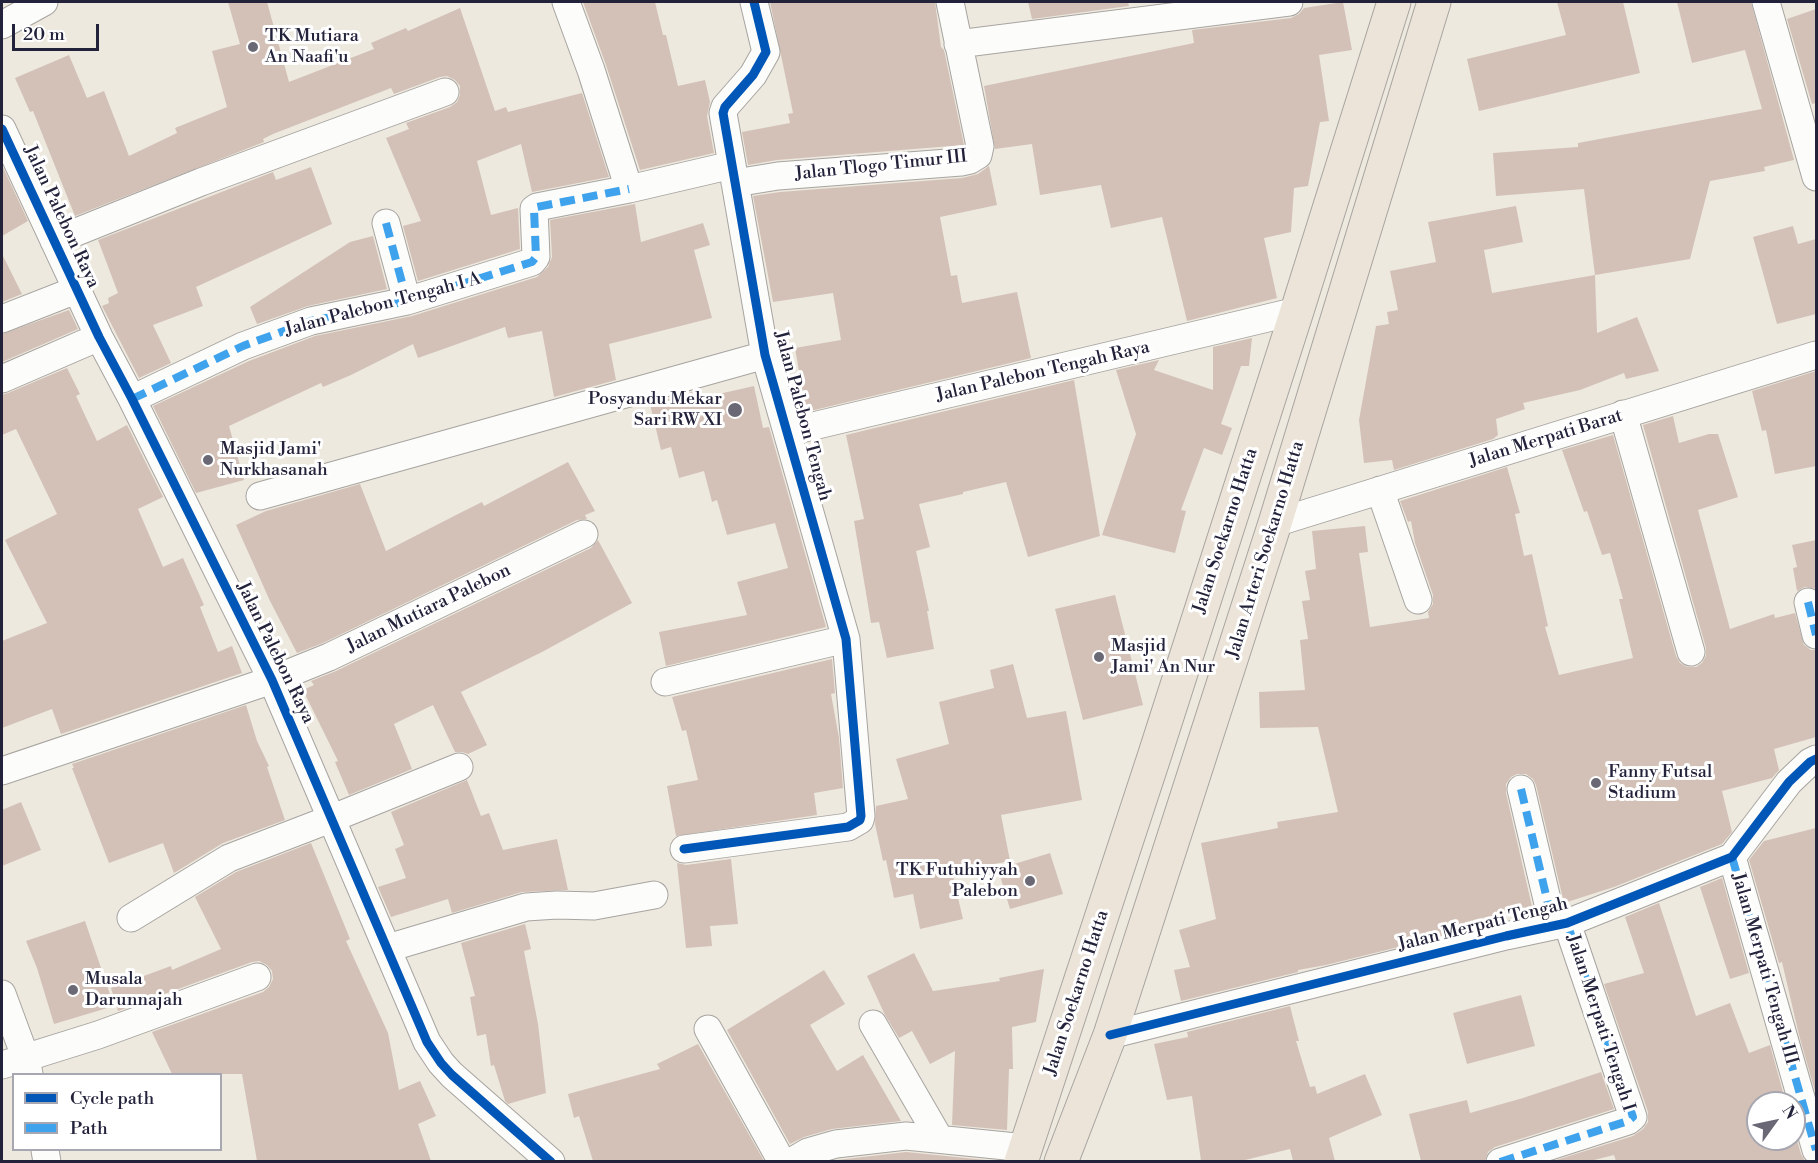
<!DOCTYPE html>
<style>
body{margin:0}
#map{position:relative;width:1818px;height:1163px;overflow:hidden;background:#ede9de;font-family:"Libre Bodoni",serif}
canvas{display:block}
.frame{position:absolute;inset:0;border:3px solid #22223b;pointer-events:none}
.legend{position:absolute;left:12px;top:1073px;width:210px;height:78px;box-sizing:border-box;background:#fff;border:2px solid #a7a7b1;margin:0;padding:8px 10px;list-style:none;font-size:18px;color:#22223b}
.legend li{display:flex;align-items:center;gap:12px;height:30px}
.legend b{width:30px;border:2px solid #a7a7b1}
.north{position:absolute;left:1746px;top:1091px;width:60px;height:60px;box-sizing:border-box;background:#fff;border:2px solid #a7a7b1;border-radius:50%;rotate:57deg;font-size:16px;font-weight:700;line-height:24px;text-align:center;color:#22223b}
.north::after{content:'';display:block;margin:auto;width:21px;height:27px;background:#696874;clip-path:polygon(50% 0,100% 100%,50% 72%,0 100%)}
.scale{position:absolute;left:12px;top:24px;width:87px;height:27px;box-sizing:border-box;border:3px solid #22223b;border-top:0;padding-left:8px;font-size:18px;line-height:21px;white-space:nowrap;color:#22223b;-webkit-text-stroke:4px #fff;paint-order:stroke}
</style>
<div id="map">
<canvas width="1818" height="1163"></canvas>
<div class="frame"></div>
<ul class="legend">
<li><b style="height:8px;background:#0057b8"></b>Cycle path</li>
<li><b style="height:8px;background:#3ea2ec"></b>Path</li>
</ul>
<div class="north">N</div>
<div class="scale">20 m</div>
</div>
<script>
const ctx = document.querySelector('canvas').getContext('2d');
ctx.lineJoin = 'round';
function paint(path, color) {
  ctx.fillStyle = color;
  ctx.fill(path, 'evenodd');
}
function shape(rows) {
  const path = new Path2D();
  for (const r of rows) {
    path.moveTo(r[0], r[1]);
    for (let i = 2; i < r.length; i += 2) path.lineTo(r[i], r[i + 1]);
  }
  return path;
}
function strokePath(path, color, width, dash) {
  ctx.strokeStyle = color;
  ctx.lineWidth = width;
  ctx.lineCap = dash ? 'butt' : 'round';
  ctx.setLineDash(dash || []);
  ctx.stroke(path);
}
function write(font, color, halo, rows, align = 'center') {
  ctx.font = font + ' "Libre Bodoni",serif';
  ctx.lineWidth = 6;
  ctx.setLineDash([]);
  ctx.textBaseline = 'middle';
  ctx.strokeStyle = halo;
  ctx.fillStyle = color;
  for (const [text, x, y, turn = 0] of rows) {
    ctx.save();
    ctx.translate(x, y);
    ctx.rotate((+turn || 0) * Math.PI / 180);
    ctx.textAlign = isNaN(turn) ? turn : align;
    if (halo) ctx.strokeText(text, 0, 0);
    ctx.fillText(text, 0, 0);
    ctx.restore();
  }
}
paint(shape([
 [228,2,267,2,289,82,374,49,371,43,406,28,408,31,460,8,495,111,506,107,508,112,582,93,609,177,532,192,521,144,477,161,491,215,518,208,520,249,418,281,403,226,421,221,386,138,409,129,406,123,450,107,457,102,460,95,460,86,455,80,447,76,440,77,394,94,391,88,273,134,263,139,264,142,75,216,33,111,30,112,15,78,69,55,87,98,104,91,129,156,177,133,175,128,227,107,212,51,240,44],
 [583,2,655,2,663,35,666,35,678,86,705,80,710,102,707,116,714,153,640,170,606,65],
 [770,2,935,2,941,47,944,50,964,145,777,160,748,165,742,132,790,123,788,114,793,113],
 [1028,2,1128,2,1129,6,1032,19],
 [1343,2,1352,50,1319,55,1329,121,1320,122,1308,186,1294,188,1291,232,1264,238,1277,298,1187,321,1162,217,1111,228,1101,185,1040,195,1032,144,995,149,984,86,1194,43,1192,30,1291,18,1299,14,1304,8],
 [1557,2,1623,2,1640,73,1479,111,1467,59,1566,35],
 [1677,2,1751,2,1794,160,1764,167,1765,171,1710,181,1690,259,1595,275,1584,189,1496,196,1493,153,1578,147,1578,143,1762,109,1745,50,1692,63],
 [1816,9,1816,103,1812,104,1787,19],
 [2,165,28,221,2,236],
 [989,166,997,205,940,217,951,276,957,275,962,303,1017,292,1031,358,806,412,795,348,841,340,833,293,773,302,753,196,780,192,962,178,978,174],
 [311,167,332,224,196,287,203,306,153,325,171,363,139,378,102,306,109,303,108,298,118,293,98,240,273,172,276,180],
 [635,204,641,242,703,223,710,245,694,250,712,318,609,344,616,380,554,397,542,331,508,338,505,327,418,358,413,344,351,375,323,387,321,383,229,426,244,480,196,493,153,406,249,361,315,336,412,316,537,277,548,267,552,257,550,220],
 [1516,206,1523,242,1484,250,1492,293,1595,275,1597,333,1637,317,1659,371,1626,379,1624,373,1580,390,1523,403,1525,409,1496,419,1498,435,1493,439,1394,470,1392,460,1364,463,1359,420,1376,326,1389,324,1387,312,1398,310,1390,271,1436,262,1428,222],
 [1793,226,1798,244,1816,239,1816,314,1777,324,1753,237],
 [373,236,387,289,308,306,257,324,250,307,350,242],
 [2,254,22,294,2,302],
 [69,310,78,329,2,362,2,334],
 [1252,338,1249,366,1241,366,1221,424,1232,428,1222,455,1204,448,1181,510,1186,511,1175,553,1102,535,1136,434,1116,370,1159,360,1154,370,1213,390,1213,347],
 [67,368,80,394,76,396,97,441,127,425,163,497,138,509,163,567,183,558,204,605,200,607,218,652,232,646,242,673,61,734,52,709,2,728,2,641,47,623,5,540,57,514,16,429,2,435,2,395,8,393],
 [1816,371,1816,466,1775,474,1766,430,1762,431,1752,391],
 [1074,380,1100,536,1028,557,1006,482,963,492,963,494,919,504,930,547,916,551,929,611,927,611,934,649,887,658,879,622,871,623,854,521,864,519,846,435],
 [754,386,763,428,769,427,826,627,666,666,659,632,747,615,737,582,788,568,775,523,727,535,717,500,712,502,704,471,679,478,671,447,661,450,650,404,699,390,701,398],
 [1673,416,1679,443,1709,434,1718,434,1738,497,1698,510,1730,629,1774,614,1775,618,1795,613,1804,645,1811,650,1816,650,1816,737,1774,749,1779,770,1772,778,1722,791,1732,832,1722,844,1614,887,1564,903,1536,785,1533,779,1526,774,1517,774,1511,777,1506,784,1506,793,1533,911,1521,914,1520,910,1473,920,1475,928,1326,965,1298,970,1298,972,1181,1001,1174,970,1190,967,1179,930,1216,919,1201,843,1278,828,1277,822,1338,812,1318,727,1260,728,1259,692,1305,690,1300,640,1308,639,1302,601,1310,600,1305,571,1316,569,1312,531,1365,526,1368,552,1359,553,1370,627,1429,618,1428,612,1433,604,1433,595,1415,543,1411,521,1408,522,1400,501,1507,467,1520,513,1515,514,1524,556,1532,554,1548,626,1545,627,1559,675,1633,658,1619,599,1623,599,1610,553,1602,555,1587,511,1584,512,1562,450,1613,435,1676,656,1680,663,1687,667,1696,667,1702,663,1706,656,1706,648,1643,425],
 [568,462,595,511,585,515,587,519,577,520,323,643,297,653,270,601,236,525,266,511,360,484,386,551,456,515,482,502,484,506],
 [598,540,632,603,542,652,461,692,487,745,468,754,462,752,455,752,433,705,394,724,412,769,349,795,335,762,338,761,303,690,314,685,311,681,336,671,591,548],
 [1816,540,1816,589,1805,587,1797,591,1793,568,1797,567,1792,545],
 [1115,595,1143,705,1083,720,1055,609],
 [832,659,835,693,831,694,839,738,843,788,814,793,817,815,676,836,667,786,698,780,686,730,682,731,672,697],
 [1013,664,1027,718,1066,711,1082,800,1001,815,1010,861,952,872,963,919,920,929,913,894,894,898,886,860,883,861,875,824,876,806,908,799,896,759,949,744,939,702,994,688,990,670],
 [246,705,257,741,269,766,267,767,285,820,223,843,174,873,163,843,109,863,72,768,74,768,72,764],
 [467,780,481,816,489,813,503,850,557,839,568,890,522,892,452,913,448,899,391,917,378,887,406,878,395,849,404,845,391,812],
 [21,802,41,850,2,866,2,810],
 [1816,828,1816,1095,1799,1035,1782,962,1779,963,1749,860,1764,841],
 [311,843,350,939,346,941,388,1033,399,1090,420,1081,436,1116,418,1124,431,1161,257,1161,242,1074,172,1074,152,1032,263,992,269,987,273,979,272,971,267,965,259,961,252,962,118,1011,111,988,171,966,172,970,221,949,195,897,236,872],
 [1050,853,1063,894,1010,909,998,869],
 [731,859,738,924,710,926,712,946,686,948,677,863,686,865],
 [1722,878,1749,973,1730,979,1700,887],
 [1659,903,1696,1016,1730,1003,1749,1053,1770,1045,1786,1103,1758,1103,1758,1139,1794,1139,1794,1130,1801,1154,1805,1161,1616,1161,1614,1155,1590,1161,1553,1161,1633,1136,1643,1129,1648,1122,1648,1112,1604,984,1644,973,1625,917],
 [85,921,114,1006,54,1024,37,968,26,941],
 [525,924,531,949,524,951,538,1024,546,1093,508,1104,505,1101,494,1065,491,1066,486,1034,477,1036,470,997,475,996,461,943],
 [914,953,933,991,1000,981,999,978,1044,969,1036,1022,1012,1027,1013,1069,1009,1069,1007,1130,952,1125,955,1051,930,1064,912,1031,899,1038,885,1015,867,976],
 [824,970,845,1004,810,1025,837,1071,863,1055,901,1121,832,1129,804,1137,790,1144,727,1030],
 [1521,995,1535,1046,1467,1064,1453,1013],
 [1290,1006,1299,1041,1296,1041,1310,1087,1315,1086,1317,1094,1365,1074,1382,1115,1329,1138,1335,1161,1293,1161,1290,1149,1241,1161,1201,1161,1192,1096,1167,1100,1154,1044,1188,1037,1187,1032],
 [698,1044,764,1161,593,1161,579,1116,574,1118,568,1094,660,1069,657,1064],
 [1601,1072,1614,1109,1495,1147,1488,1152,1485,1161,1421,1161,1409,1114,1467,1100,1470,1113,1523,1098],
 [906,1152,986,1160,986,1161,837,1160]
]), '#d3c1b8');
const minor = shape([
 [566,2,591,70,629,189],
 [1766,2,1816,177],
 [2,25,44,2],
 [958,44,1289,2],
 [2,129,99,337,132,399,272,680,427,1042,441,1063,452,1075,551,1162],
 [735,183,778,176,961,162,970,160,978,155,980,146,950,2],
 [386,223,407,301],
 [54,241,201,182,445,92],
 [2,319,76,290],
 [2,379,99,337],
 [132,399,243,346,311,321,407,301,532,262,536,257,534,209,537,207,629,189,732,165],
 [1623,414,1691,652],
 [788,432,1297,311],
 [1380,490,1418,600],
 [260,496,765,355],
 [1275,523,1816,355],
 [1808,602,1816,635],
 [665,682,846,639],
 [2,771,272,680,329,657,584,534],
 [1521,789,1553,925],
 [684,849,848,827,860,820,861,816,846,639,765,355,723,113,725,107,753,75,766,52,754,2],
 [1732,857,1816,1150],
 [131,918,229,858,333,818,459,767],
 [388,948,526,907,557,905,594,906,654,895],
 [2,994,26,1059,29,1074],
 [873,1024,939,1138],
 [708,1029,782,1162],
 [1110,1035,1506,936,1567,923,1732,857,1789,782,1810,762,1816,759],
 [2,1065,98,1035,257,977],
 [45,1150,47,1162],
 [791,1162,808,1152,836,1144,906,1136,1026,1148],
 [1500,1162,1628,1121,1633,1117,1567,923]
]);
const primary = shape([
 [1021,1162,1155,754,1297,311,1394,2],
 [1061,1162,1110,1035,1275,523,1434,2]
]);
strokePath(minor, '#a7a4a1', 29);
strokePath(primary, '#a7a4a1', 35);
strokePath(minor, '#fcfcfa', 27);
strokePath(primary, '#ece4d9', 33);
strokePath(shape([
 [386,223,407,301],
 [132,399,243,346,311,321,407,301,532,262,536,257,534,209,537,207,629,189],
 [1808,602,1816,635],
 [1521,789,1553,925],
 [1732,857,1816,1150],
 [1500,1162,1628,1121,1633,1117,1567,923]
]), '#3ea2ec', 8, [15, 8]);
strokePath(shape([
 [2,129,99,337,132,399,272,680,427,1042,441,1063,452,1075,551,1162],
 [684,849,848,827,860,820,861,816,846,639,765,355,723,113,725,107,753,75,766,52,754,2],
 [1110,1035,1506,936,1567,923,1732,857,1789,782,1810,762,1816,759]
]), '#0057b8', 9);
for (const [x, y, r, color] of [
 [253,47,6,"#696874"],
 [735,410,8,"#696874"],
 [208,460,6,"#696874"],
 [1099,657,6,"#696874"],
 [1596,783,6,"#696874"],
 [1030,881,6,"#696874"],
 [73,990,6,"#696874"]
]) {
  const dot = new Path2D();
  dot.arc(x, y, r, 0, 2 * Math.PI);
  ctx.fillStyle = color;
  ctx.fill(dot);
  strokePath(dot, '#fff', 2);
}
write('18px', '#22223b', '#fff', [
 ["TK Mutiara",265,37],
 ["An Naafi'u",265,58],
 ["Posyandu Mekar",722,400,"right"],
 ["Sari RW XI",722,421,"right"],
 ["Masjid Jami'",220,450],
 ["Nurkhasanah",220,471],
 ["Masjid",1111,647],
 ["Jami' An Nur",1111,668],
 ["Fanny Futsal",1608,773],
 ["Stadium",1608,794],
 ["TK Futuhiyyah",1018,871,"right"],
 ["Palebon",1018,892,"right"],
 ["Musala",85,980],
 ["Darunnajah",85,1001]
], 'left');
write('18px', '#22223b', '#fff', [
 ["Jalan Tlogo Timur III",881,166,-6],
 ["Jalan Palebon Raya",61,217,65],
 ["Jalan Palebon Tengah I A",383,305,-15],
 ["Jalan Palebon Tengah Raya",1043,372,-13],
 ["Jalan Palebon Tengah",802,416,75],
 ["Jalan Merpati Barat",1546,439,-17],
 ["Jalan Soekarno Hatta",1226,531,-72],
 ["Jalan Arteri Soekarno Hatta",1266,550,-73],
 ["Jalan Mutiara Palebon",429,609,-26],
 ["Jalan Palebon Raya",275,653,64],
 ["Jalan Merpati Tengah",1483,925,-14],
 ["Jalan Merpati Tengah III",1764,969,74],
 ["Jalan Soekarno Hatta",1077,993,-72],
 ["Jalan Merpati Tengah I",1600,1023,72]
]);
</script>
